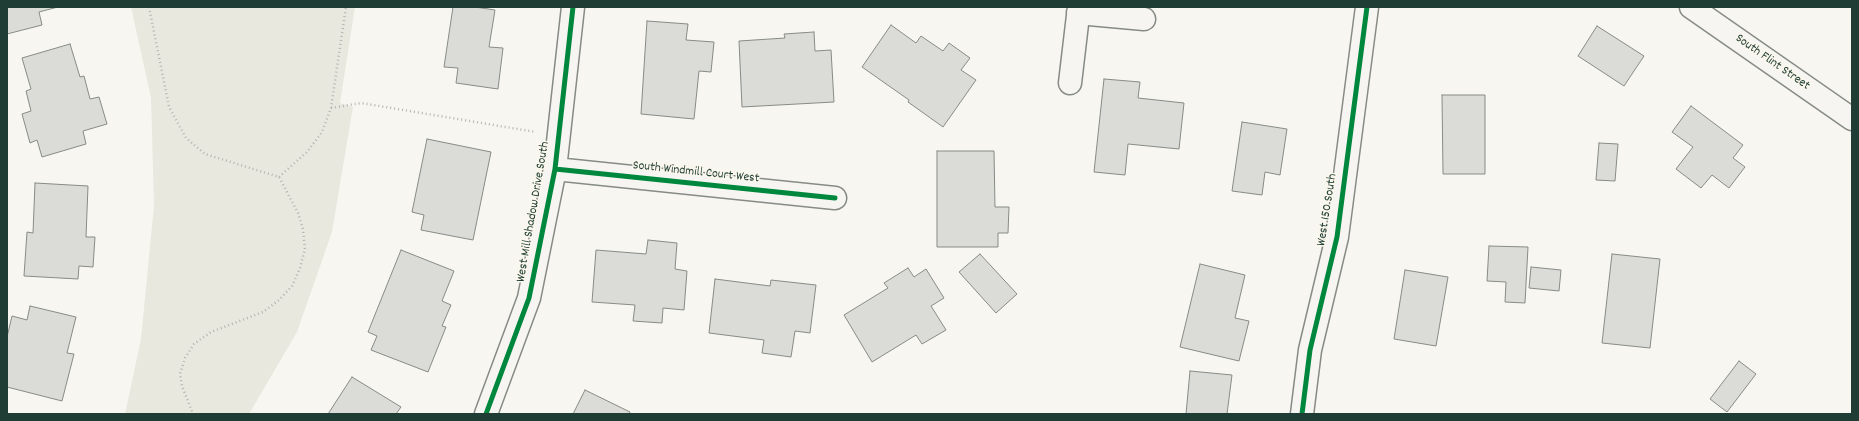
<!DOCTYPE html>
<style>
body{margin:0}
#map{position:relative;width:1859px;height:421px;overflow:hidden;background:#f8f6f0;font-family:Dekko,sans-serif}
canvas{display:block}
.frame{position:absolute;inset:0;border:8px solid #1f3d34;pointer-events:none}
</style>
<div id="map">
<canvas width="1859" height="421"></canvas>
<div class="frame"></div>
</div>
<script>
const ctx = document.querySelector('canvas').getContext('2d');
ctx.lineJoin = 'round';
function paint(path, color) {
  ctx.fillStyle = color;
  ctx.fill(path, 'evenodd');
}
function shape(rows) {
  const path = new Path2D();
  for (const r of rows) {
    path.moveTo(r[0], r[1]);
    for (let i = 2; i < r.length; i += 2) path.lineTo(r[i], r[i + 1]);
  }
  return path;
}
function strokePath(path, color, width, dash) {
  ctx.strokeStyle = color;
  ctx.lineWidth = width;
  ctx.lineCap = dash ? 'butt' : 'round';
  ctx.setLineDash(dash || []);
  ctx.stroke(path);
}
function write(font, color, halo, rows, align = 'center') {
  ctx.font = font + ' Dekko,sans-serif';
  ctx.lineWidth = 3;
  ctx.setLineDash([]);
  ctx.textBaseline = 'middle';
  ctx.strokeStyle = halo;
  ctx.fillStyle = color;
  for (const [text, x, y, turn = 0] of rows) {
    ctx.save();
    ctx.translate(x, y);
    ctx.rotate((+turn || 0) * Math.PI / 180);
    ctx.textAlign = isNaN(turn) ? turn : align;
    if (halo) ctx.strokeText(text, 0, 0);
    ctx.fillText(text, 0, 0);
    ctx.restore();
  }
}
paint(shape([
 [131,7,355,7,340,103,353,107,332,232,297,332,249,414,125,414,141,339,154,205,151,98]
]), '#e8e8df');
const building = shape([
 [7,7,58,7,39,12,42,25,7,34,7,7],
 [453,7,475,7,495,10,489,47,503,48,498,89,456,83,458,68,444,67,453,7],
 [647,21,688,24,686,40,714,42,711,72,699,71,694,119,641,114,647,21],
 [891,25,916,43,921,36,943,51,949,43,970,58,961,70,976,80,943,127,908,102,909,100,862,67,891,25],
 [1597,26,1644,56,1624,86,1578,56,1597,26],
 [814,32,815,51,831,50,834,102,742,107,739,41,785,38,784,34,814,32],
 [70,44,80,77,84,76,90,99,99,97,107,124,83,131,86,144,42,157,37,140,30,143,22,114,31,111,26,91,31,89,22,58,70,44],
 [1104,79,1140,82,1138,98,1184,103,1179,149,1128,144,1125,175,1094,172,1104,79],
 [1442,95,1485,95,1485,174,1443,174,1442,95],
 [1691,106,1743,145,1733,158,1745,167,1729,188,1712,175,1701,188,1676,169,1693,147,1672,132,1691,106],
 [1242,122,1287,129,1280,175,1265,172,1262,195,1232,191,1242,122],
 [427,139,491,152,473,240,421,230,424,215,412,212,427,139],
 [1599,143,1618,144,1615,181,1596,180,1599,143],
 [937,151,994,151,995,207,1009,207,1008,233,998,233,998,247,937,247,937,151],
 [35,183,88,186,86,237,95,237,93,267,79,266,78,279,24,276,27,232,33,233,35,183],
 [648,240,677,243,675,269,687,271,684,310,663,308,662,323,633,321,635,305,592,302,596,250,646,254,648,240],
 [1489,246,1528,247,1525,303,1505,302,1506,282,1487,281,1489,246],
 [401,250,454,271,442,301,451,305,442,326,446,327,428,372,371,350,377,336,368,332,401,250],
 [980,254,1017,294,996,313,959,272,980,254],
 [1612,254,1660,259,1650,348,1602,343,1612,254],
 [1200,264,1245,275,1235,318,1249,321,1239,361,1180,347,1200,264],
 [1531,267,1561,270,1559,291,1529,288,1531,267],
 [908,268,914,277,926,269,944,298,931,306,946,330,922,344,916,335,872,362,844,315,888,288,884,283,908,268],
 [1405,270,1448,277,1436,346,1394,339,1405,270],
 [715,279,770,286,771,280,816,285,810,333,795,331,791,357,762,353,764,340,709,333,715,279],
 [30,306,76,317,67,353,74,354,62,401,7,387,7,337,12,316,27,320,30,306],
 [1739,361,1756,374,1727,412,1710,399,1739,361],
 [1190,371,1232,375,1227,414,1186,414,1190,371],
 [352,377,401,407,396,414,328,414,352,377],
 [585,390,630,412,629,414,573,414,585,390]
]);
paint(building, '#dbdbd7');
strokePath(building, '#868b86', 1);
const minor = shape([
 [1078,13,1144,19],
 [1070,83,1079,7],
 [555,169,835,198],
 [486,414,529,298,555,169,573,7],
 [1302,414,1310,350,1337,237,1367,7]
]);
const major = shape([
 [1691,7,1852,119]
]);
strokePath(minor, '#868b86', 25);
strokePath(major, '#868b86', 25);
strokePath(shape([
 [149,7,169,107,186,138,205,154,279,177,298,213,303,229,305,249,300,268,292,286,279,300,263,312,211,332,194,344,185,358,180,374,182,386,193,414],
 [331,108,361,103,536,132],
 [279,177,307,152,322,132,331,108,346,7]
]), '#b2b5b1', 2.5, [1, 3]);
strokePath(minor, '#f6f5f1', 22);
strokePath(major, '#f6f5f1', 22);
strokePath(shape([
 [555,169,835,198],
 [486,414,529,298,555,169,573,7],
 [1302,414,1310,350,1337,237,1367,7]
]), '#00873e', 5);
write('13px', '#1f3d34', '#fbf7ec', [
 ["South Flint Street",1772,63,35],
 ["South Windmill Court West",696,173,6],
 ["West 150 South",1328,210,-81],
 ["West Mill Shadow Drive South",534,212,-80]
]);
</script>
